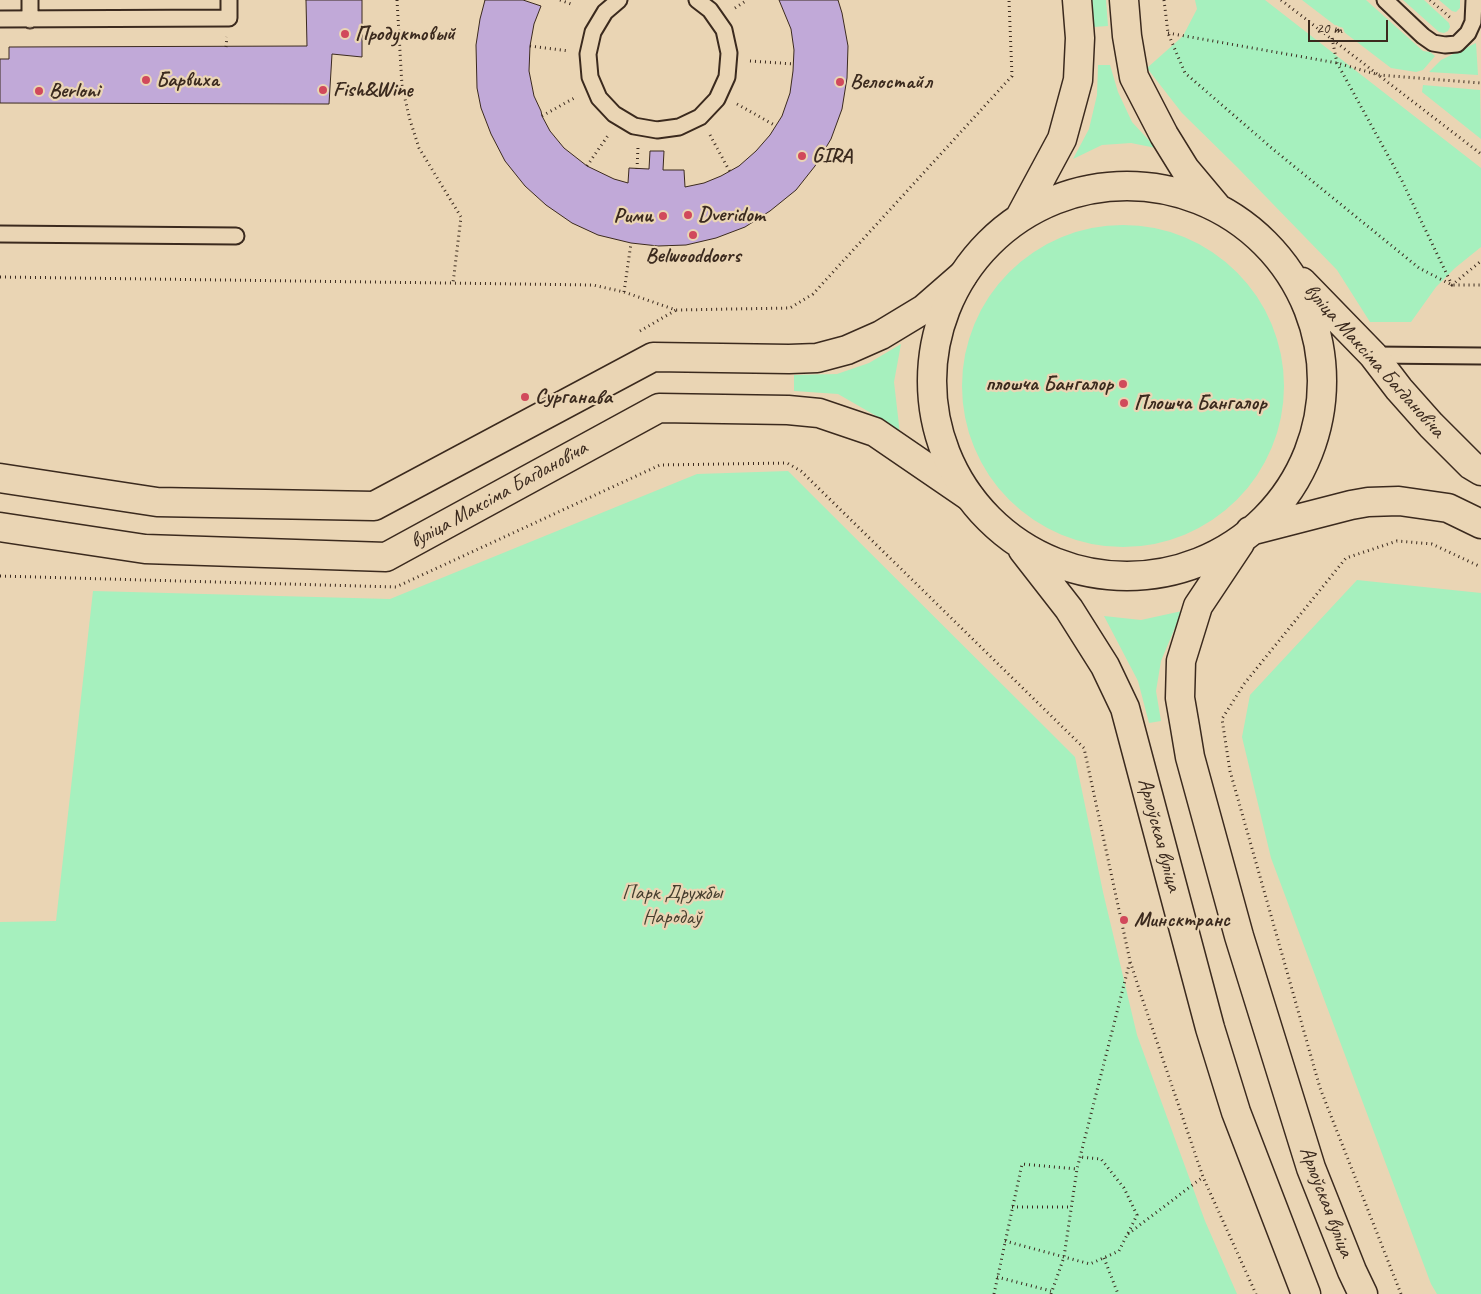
<!DOCTYPE html>
<meta charset="utf-8">
<style>
body{margin:0}
#map{position:relative;width:1481px;height:1294px;overflow:hidden;background:#ead5b4;font-family:Caveat,sans-serif}
canvas{display:block}
.scale{position:absolute;left:1308px;top:20px;width:80px;height:22px;box-sizing:border-box;border:2px solid #3b2a1e;border-top:0;padding-left:6px;font-size:15px;line-height:18px;white-space:nowrap;color:#3b2a1e;-webkit-text-stroke:4px #ead5b4;paint-order:stroke}
</style>
<div id="map">
<canvas width="1481" height="1294"></canvas>
<div class="scale">20 m</div>
</div>
<script>
const ctx = document.querySelector('canvas').getContext('2d');
ctx.lineJoin = 'round';
function paint(path, color) {
  ctx.fillStyle = color;
  ctx.fill(path, 'evenodd');
}
function shape(rows) {
  const path = new Path2D();
  for (const r of rows) {
    if (r.length === 3) {
      path.moveTo(r[0] + r[2], r[1]);
      path.arc(r[0], r[1], r[2], 0, 2 * Math.PI);
      continue;
    }
    path.moveTo(r[0], r[1]);
    for (let i = 2; i < r.length; i += 2) path.lineTo(r[i], r[i + 1]);
  }
  return path;
}
function strokePath(path, color, width, dash) {
  ctx.strokeStyle = color;
  ctx.lineWidth = width;
  ctx.lineCap = dash ? 'butt' : 'round';
  ctx.setLineDash(dash || []);
  ctx.stroke(path);
}
function write(font, color, halo, rows, align = 'center') {
  ctx.font = font + ' Caveat,sans-serif';
  ctx.lineWidth = 4.5;
  ctx.setLineDash([]);
  ctx.textBaseline = 'middle';
  ctx.strokeStyle = halo;
  ctx.fillStyle = color;
  for (const [text, x, y, turn = 0] of rows) {
    ctx.save();
    ctx.translate(x, y);
    ctx.rotate((+turn || 0) * Math.PI / 180);
    ctx.textAlign = isNaN(turn) ? turn : align;
    if (halo) ctx.strokeText(text, 0, 0);
    ctx.fillText(text, 0, 0);
    ctx.restore();
  }
}
paint(shape([
 [1090,0,1106,0,1108,26,1093,27],
 [1195,0,1265,0,1481,168,1481,247,1455,268,1436,287,1411,322,1370,322,1337,270,1237,167,1182,113,1147,68,1183,36,1197,9],
 [1302,0,1366,0,1423,51,1430,52,1435,56,1423,70,1416,72,1391,68],
 [1403,0,1424,0,1449,23,1450,27,1448,31,1444,33,1439,32],
 [1439,0,1460,0,1460,8,1456,12,1452,11],
 [1476,43,1478,75,1429,72,1441,60],
 [1098,65,1110,65,1118,92,1132,122,1156,148,1131,143,1102,145,1073,159,1089,129,1097,95],
 [1423,85,1480,90,1481,139,1422,92],
 [1123,386,161],
 [901,344,894,382,900,434,885,421,838,394,794,391,794,375,837,374,869,363],
 [788,471,1075,757,1103,892,1137,1035,1205,1221,1237,1294,0,1294,0,922,56,921,93,591,390,599,697,474],
 [1357,580,1481,593,1481,1294,1437,1294,1431,1284,1271,858,1242,737,1250,695],
 [1182,611,1161,661,1156,691,1161,721,1149,723,1138,681,1104,616,1141,620]
]), '#a6f0be');
const building = shape([
 [306,0,362,0,362,57,332,54,329,104,0,103,0,59,9,59,9,47,307,46,306,0],
 [485,0,523,0,541,6,534,24,530,46,529,71,534,96,541,111,542,116,550,131,564,148,587,166,614,179,628,183,629,168,649,169,650,151,664,151,663,170,684,170,685,187,704,183,721,176,739,166,756,151,770,135,782,116,790,93,793,71,794,50,791,29,779,0,838,0,842,13,848,46,847,78,842,109,831,139,815,166,796,190,770,211,745,227,716,238,686,245,658,246,631,243,598,235,572,223,546,205,525,186,505,161,491,134,481,108,477,88,476,45,480,19,485,0]
]);
paint(building, '#c1a9d8');
strokePath(building, '#3b2a1e', 1);
const service = shape([
 [619,0,605,12,593,32,588,54,590,77,599,98,614,114,634,126,657,130,679,127,700,117,717,99,727,77,729,53,724,30,710,10,697,0],
 [1385,0,1423,36,1433,43,1445,45,1457,44,1468,33,1473,22,1474,0],
 [0,19,229,18,229,0],
 [30,20,30,0],
 [0,234,236,236],
 [1373,355,1481,356]
]);
const secondary = shape([
 [0,478,157,502,374,506,653,357,789,359,817,358,847,350,881,335,924,309,963,275],
 [0,527,145,549,386,557,659,408,788,410,819,413,875,432,970,497]
]);
const primary = shape([
 [1124,0,1127,36,1134,77,1164,135,1185,169,1216,206],
 [1127,381,195],
 [1020,217,1062,139,1078,80,1080,38,1077,0],
 [1302,282,1373,355,1399,389,1431,425,1471,465,1481,471],
 [1250,531,1351,505,1368,502,1399,501,1448,508,1481,524],
 [1240,543,1198,606,1181,661,1180,698,1185,727,1190,757,1239,936,1311,1168,1352,1271,1363,1294],
 [1023,550,1069,609,1105,666,1125,708,1210,1028,1236,1112,1306,1294]
]);
strokePath(service, '#3b2a1e', 19);
strokePath(secondary, '#3b2a1e', 31);
strokePath(primary, '#3b2a1e', 31);
strokePath(shape([
 [397,0,402,86,410,120,419,148,461,217,453,283],
 [560,0,571,4],
 [1164,0,1168,33,1185,73,1274,150,1419,268,1452,285,1481,285],
 [1281,0,1481,154],
 [1430,0,1452,19],
 [735,8,747,0],
 [1168,33,1337,63,1379,75,1481,83],
 [1332,38,1337,63,1402,181,1452,285,1481,261],
 [530,46,569,51],
 [226,47,227,37],
 [750,61,794,64],
 [737,104,776,126],
 [542,116,576,97],
 [710,135,730,172],
 [587,166,609,134],
 [637,169,638,147],
 [0,277,593,285,624,292,676,310,790,308,813,294,1012,76,1009,0],
 [624,292,631,243],
 [640,331,676,310],
 [0,576,396,587,660,465,787,463,801,471,1084,748,1130,961,1140,992,1203,1177,1256,1294],
 [1012,1207,1072,1207],
 [1128,1234,1203,1177],
 [1005,1241,1090,1264,1119,1251,1137,1215,1124,1188,1101,1159,1080,1157],
 [1104,1258,1118,1294],
 [997,1277,1051,1291],
 [994,1294,1022,1164,1077,1169],
 [1051,1294,1064,1257,1077,1169,1130,961],
 [1401,1294,1320,1088,1230,771,1222,719,1244,684,1346,558,1397,541,1432,544,1481,567]
]), '#3b2a1e', 3, [1, 4]);
strokePath(service, '#ead5b4', 15);
strokePath(secondary, '#ead5b4', 28);
strokePath(primary, '#ead5b4', 28);
for (const [x, y, r, color] of [
 [345,34,5,"#d1495b"],
 [146,80,5,"#d1495b"],
 [840,82,5,"#d1495b"],
 [323,90,5,"#d1495b"],
 [39,91,5,"#d1495b"],
 [802,156,5,"#d1495b"],
 [688,215,5,"#d1495b"],
 [663,216,5,"#d1495b"],
 [693,235,5,"#d1495b"],
 [1123,384,5,"#d1495b"],
 [525,397,5,"#d1495b"],
 [1124,403,5,"#d1495b"],
 [1124,920,5,"#d1495b"]
]) {
  const dot = new Path2D();
  dot.arc(x, y, r, 0, 2 * Math.PI);
  ctx.fillStyle = color;
  ctx.fill(dot);
  strokePath(dot, '#ead5b4', 2);
}
write('bold 21px', '#3b2a1e', '#ead5b4', [
 ["Продуктовый",355,34],
 ["Барвиха",156,80],
 ["Велостайл",850,82],
 ["Fish&Wine",333,90],
 ["Berloni",49,91],
 ["GIRA",812,156],
 ["Dveridom",698,215],
 ["Рими",653,216,"right"],
 ["Belwooddoors",693,256,"center"],
 ["плошча Бангалор",1113,384,"right"],
 ["Сурганава",535,397],
 ["Плошча Бангалор",1134,403],
 ["Минсктранс",1134,920]
], 'left');
write('21px', '#3b2a1e', '#ead5b4', [
 ["вуліца Максіма Багдановіча",1374,361,48],
 ["вуліца Максіма Багдановіча",499,495,-29],
 ["Арлоўская вуліца",1159,835,75],
 ["Арлоўская вуліца",1326,1202,69]
]);
write('21px', '#463e2e', '#ead5b4', [
 ["Парк Дружбы",672,893],
 ["Народаў",672,917]
]);
</script>
